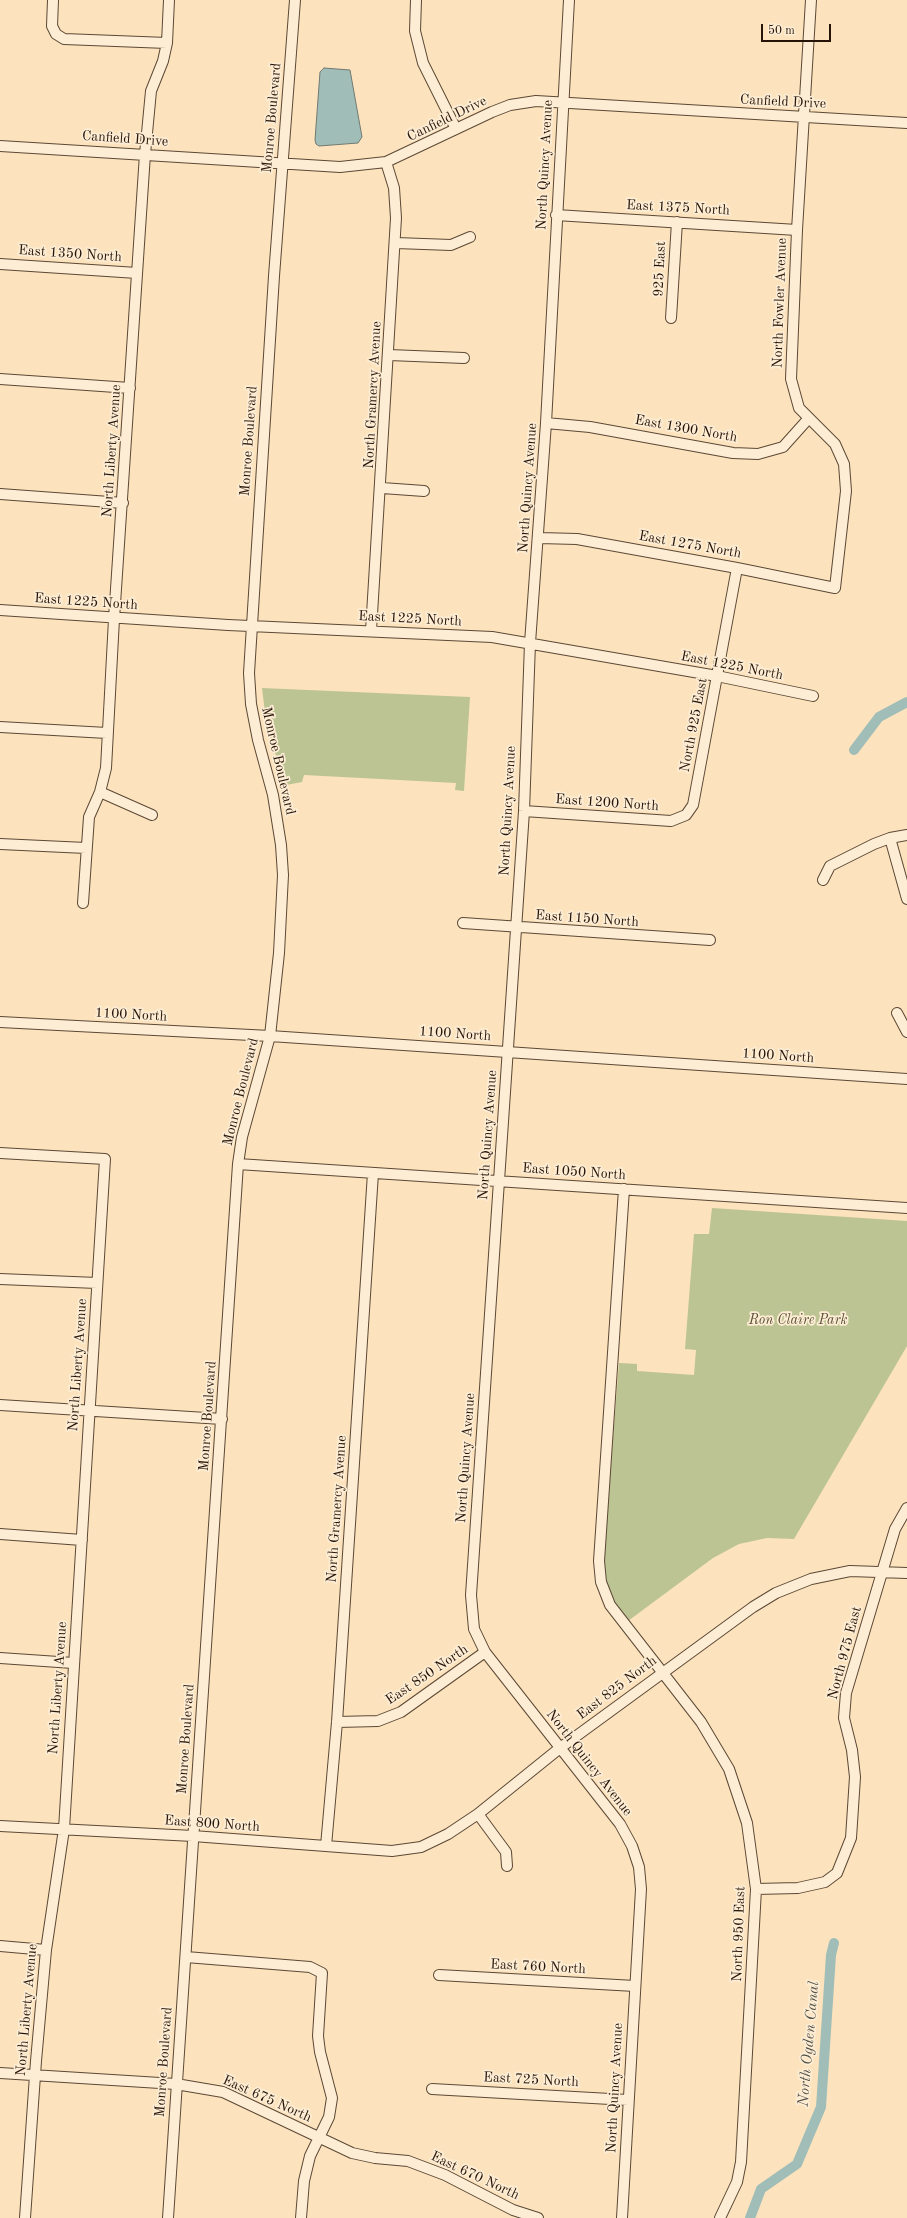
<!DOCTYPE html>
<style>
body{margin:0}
#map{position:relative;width:907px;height:2218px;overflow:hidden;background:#fce3bd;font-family:"Old Standard TT",serif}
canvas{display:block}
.scale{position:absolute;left:761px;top:24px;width:70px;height:18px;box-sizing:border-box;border:2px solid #261408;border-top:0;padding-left:5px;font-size:12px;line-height:14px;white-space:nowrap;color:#261408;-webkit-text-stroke:3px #fdedd4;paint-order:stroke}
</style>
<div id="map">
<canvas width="907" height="2218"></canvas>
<div class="scale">50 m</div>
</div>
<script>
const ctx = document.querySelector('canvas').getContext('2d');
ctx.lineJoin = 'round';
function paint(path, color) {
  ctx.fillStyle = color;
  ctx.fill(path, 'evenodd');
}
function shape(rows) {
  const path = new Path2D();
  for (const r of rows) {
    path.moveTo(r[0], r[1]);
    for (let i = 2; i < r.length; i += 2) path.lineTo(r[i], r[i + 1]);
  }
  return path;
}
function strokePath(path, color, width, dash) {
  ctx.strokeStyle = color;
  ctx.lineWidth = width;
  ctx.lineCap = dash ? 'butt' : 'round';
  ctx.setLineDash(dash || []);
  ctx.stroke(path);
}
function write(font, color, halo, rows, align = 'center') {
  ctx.font = font + ' "Old Standard TT",serif';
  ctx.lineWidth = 3.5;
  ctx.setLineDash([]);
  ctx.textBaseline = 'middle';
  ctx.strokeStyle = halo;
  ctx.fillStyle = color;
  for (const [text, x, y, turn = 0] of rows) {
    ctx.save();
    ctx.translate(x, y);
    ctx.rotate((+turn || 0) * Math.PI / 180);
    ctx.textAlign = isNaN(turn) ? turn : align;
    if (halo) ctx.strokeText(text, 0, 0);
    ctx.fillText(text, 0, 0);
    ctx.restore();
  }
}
paint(shape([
 [262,688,470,697,464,791,455,790,456,783,304,775,302,782,286,785,267,729],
 [712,1208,907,1221,907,1346,794,1539,767,1538,739,1544,713,1558,628,1621,615,1603,605,1583,603,1562,619,1363,637,1364,637,1371,694,1375,696,1350,685,1349,694,1234,709,1234]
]), '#bcc493');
const water = shape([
 [324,68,350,70,362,137,358,143,319,146,316,144,315,140,320,72,324,68]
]);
paint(water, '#a1bdb8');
strokePath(water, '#707972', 1);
strokePath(shape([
 [854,750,879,717,907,702],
 [750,2218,761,2189,797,2164,821,2107,831,1955,834,1943]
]), '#a1bdb8', 10);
const minor = shape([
 [53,0,52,26,56,34,64,39,167,43],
 [416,0,415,31,423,63,456,129],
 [569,0,546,423,530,643,524,811,471,1595,474,1629,485,1652,620,1824,632,1846,639,1867,641,1889,622,2218],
 [0,146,340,167,386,162,492,112,510,105,536,101,907,123],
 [556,215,797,230],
 [396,243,451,245,470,237],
 [0,264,137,273],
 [671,318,677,222],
 [389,355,464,358],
 [0,379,130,388],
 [546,423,590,427,733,453,758,454,783,447,809,418],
 [382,488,424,491],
 [0,494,123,503],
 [539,538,577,539,737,568,835,588,846,491,844,464,835,444,799,408,791,379,797,230,811,0],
 [0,610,228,625,492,637,717,676,813,696],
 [371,631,396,218,394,188,386,162],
 [0,727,107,733],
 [100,792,152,815],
 [524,811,671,821,686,815,693,805,737,568],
 [890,838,907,899],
 [0,844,86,848],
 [823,880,830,866,874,844,890,838,907,835],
 [83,903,89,817,100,792,106,768,114,619,145,154,151,91,163,61,167,43,169,0],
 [463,923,710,940],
 [897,1013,907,1032],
 [0,1022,270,1036,907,1079],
 [0,1153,105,1159,64,1829,46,1950,36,2061,25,2218],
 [238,1164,907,1208],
 [624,1189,599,1561,601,1582,610,1605,701,1722,729,1769,747,1823,756,1889,741,2162,737,2182,720,2218],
 [0,1279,97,1283],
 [0,1405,222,1419],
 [0,1534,82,1540],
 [0,1658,73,1663],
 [337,1722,378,1721,401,1712,485,1652],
 [478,1814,506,1852,507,1866],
 [0,1826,193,1836,392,1851,421,1847,448,1834,478,1814,560,1748,753,1607,776,1593,811,1579,850,1571,907,1573],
 [326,1846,337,1722,373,1173],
 [756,1889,798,1888,825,1882,837,1873,851,1838,855,1777,852,1750,844,1718,846,1693,895,1529,907,1508],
 [0,1946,46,1950],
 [186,1957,310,1967,322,1973,318,2036,320,2052,332,2098,329,2117,310,2156,304,2181,301,2218],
 [439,1975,635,1986],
 [0,2073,176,2084,223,2092,352,2153,375,2158,408,2161,445,2175,513,2210,538,2218],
 [432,2089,628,2100],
 [168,2218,238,1164,242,1137,270,1036,279,953,283,875,281,845,273,795,258,740,251,704,249,673,274,276,295,0]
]);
strokePath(minor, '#5c4835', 12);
strokePath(minor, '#fdedd4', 10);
write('14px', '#261408', '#fdedd4', [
 ["Canfield Drive",783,102,3],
 ["Monroe Boulevard",272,118,-85],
 ["Canfield Drive",447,119,-26],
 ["Canfield Drive",125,139,4],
 ["North Quincy Avenue",545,165,-87],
 ["East 1375 North",678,208,3],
 ["East 1350 North",70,254,4],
 ["925 East",660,269,-87],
 ["North Fowler Avenue",780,303,-88],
 ["North Gramercy Avenue",373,395,-87],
 ["East 1300 North",686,429,10],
 ["Monroe Boulevard",249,441,-86],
 ["North Liberty Avenue",112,451,-86],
 ["North Quincy Avenue",528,488,-86],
 ["East 1275 North",690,545,10],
 ["East 1225 North",86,602,4],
 ["East 1225 North",410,619,3],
 ["East 1225 North",732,666,11],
 ["North 925 East",694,725,-79],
 ["Monroe Boulevard",278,761,77],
 ["East 1200 North",607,803,4],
 ["North Quincy Avenue",508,811,-87],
 ["East 1150 North",587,919,4],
 ["1100 North",131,1015,3],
 ["1100 North",455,1034,4],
 ["1100 North",778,1056,4],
 ["Monroe Boulevard",241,1092,-76],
 ["North Quincy Avenue",488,1135,-86],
 ["East 1050 North",574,1172,4],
 ["North Liberty Avenue",78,1365,-86],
 ["Monroe Boulevard",208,1416,-86],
 ["North Quincy Avenue",466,1458,-86],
 ["North Gramercy Avenue",337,1509,-86],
 ["North 975 East",845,1653,-75],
 ["East 850 North",427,1675,-34],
 ["North Liberty Avenue",58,1688,-86],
 ["East 825 North",617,1688,-37],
 ["Monroe Boulevard",186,1739,-86],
 ["North Quincy Avenue",589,1763,52],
 ["East 800 North",212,1824,4],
 ["North 950 East",739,1934,-88],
 ["East 760 North",538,1967,3],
 ["North Liberty Avenue",27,2010,-85],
 ["Monroe Boulevard",164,2062,-86],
 ["East 725 North",531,2080,3],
 ["North Quincy Avenue",615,2088,-87],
 ["East 675 North",267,2099,24],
 ["East 670 North",475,2176,25]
]);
write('italic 14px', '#5a5239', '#fdedd4', [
 ["Ron Claire Park",798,1320]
]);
write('italic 15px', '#514f46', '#fdedd4', [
 ["North Ogden Canal",809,2044,-85]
]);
</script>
